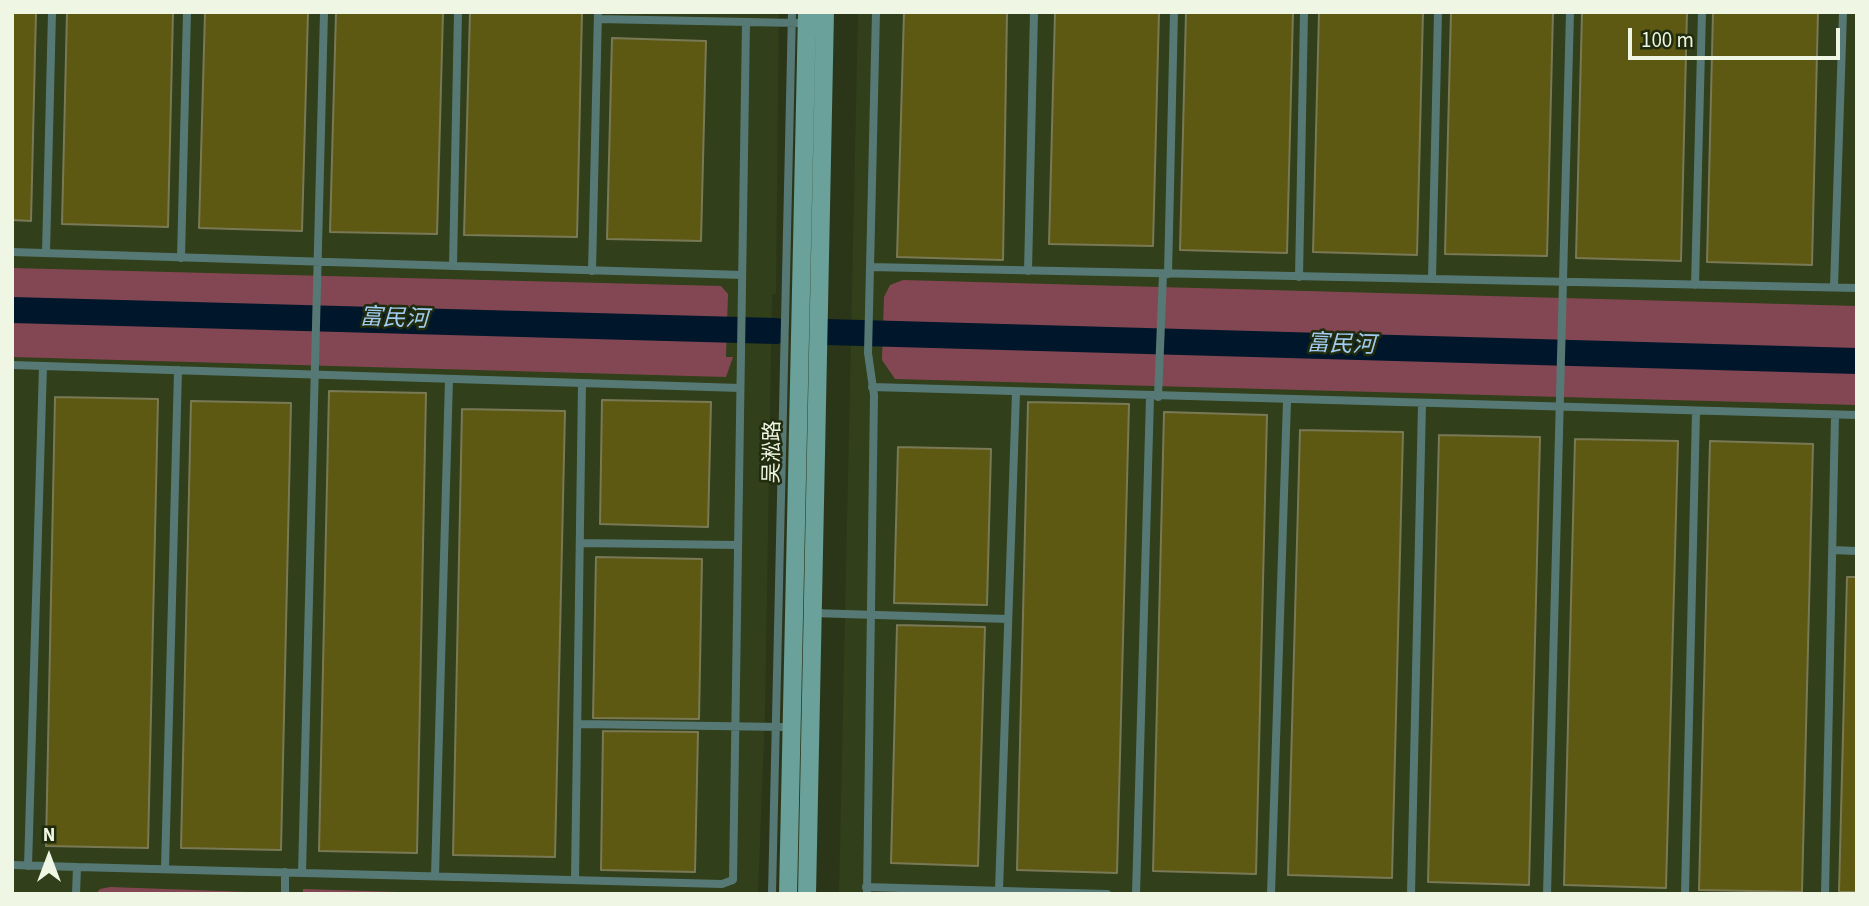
<!DOCTYPE html>
<meta charset="utf-8">
<style>
body{margin:0}
#map{position:relative;width:1869px;height:906px;overflow:hidden;background:#2b3619;font-family:"Source Sans 3",sans-serif}
canvas{display:block}
.frame{position:absolute;inset:0;border:14px solid #eff7e4;pointer-events:none}
.north{position:absolute;left:14px;top:822px;width:70px;height:70px;-webkit-text-stroke:5px #212c0e;paint-order:stroke;rotate:0deg;font-size:19px;font-weight:700;line-height:28px;text-align:center;color:#eff7e4}
.north::after{content:'';display:block;margin:auto;width:24px;height:32px;background:#eff7e4;clip-path:polygon(50% 0,100% 100%,50% 72%,0 100%)}
.scale{position:absolute;left:1628px;top:28px;width:212px;height:32px;box-sizing:border-box;border:4px solid #eff7e4;border-top:0;padding-left:9px;font-size:21px;line-height:24px;white-space:nowrap;color:#eff7e4;-webkit-text-stroke:5px #212c0e;paint-order:stroke}
</style>
<div id="map">
<canvas width="1869" height="906"></canvas>
<div class="frame"></div>
<div class="north">N</div>
<div class="scale">100 m</div>
</div>
<script>
const ctx = document.querySelector('canvas').getContext('2d');
ctx.lineJoin = 'round';
function paint(path, color) {
  ctx.fillStyle = color;
  ctx.fill(path, 'evenodd');
}
function shape(rows) {
  const path = new Path2D();
  for (const r of rows) {
    path.moveTo(r[0], r[1]);
    for (let i = 2; i < r.length; i += 2) path.lineTo(r[i], r[i + 1]);
  }
  return path;
}
function strokePath(path, color, width, dash) {
  ctx.strokeStyle = color;
  ctx.lineWidth = width;
  ctx.lineCap = dash ? 'butt' : 'round';
  ctx.setLineDash(dash || []);
  ctx.stroke(path);
}
function write(font, color, halo, rows, align = 'center') {
  ctx.font = font + ' "Source Sans 3","Noto Sans SC",sans-serif';
  ctx.lineWidth = 5;
  ctx.setLineDash([]);
  ctx.textBaseline = 'middle';
  ctx.strokeStyle = halo;
  ctx.fillStyle = color;
  for (const [text, x, y, turn = 0] of rows) {
    ctx.save();
    ctx.translate(x, y);
    ctx.rotate((+turn || 0) * Math.PI / 180);
    ctx.textAlign = isNaN(turn) ? turn : align;
    if (halo) ctx.strokeText(text, 0, 0);
    ctx.fillText(text, 0, 0);
    ctx.restore();
  }
}
paint(shape([
 [12,12,779,12,776,294,772,294,765,714,758,894,12,894],
 [858,12,1857,12,1857,894,839,894]
]), '#313f1a');
paint(shape([
 [12,268,721,286,728,294,726,357,733,357,726,377,12,357],
 [903,280,1857,306,1857,405,895,379,882,360,884,297,890,285],
 [110,887,276,893,277,894,96,894,100,889],
 [303,889,463,894,303,894]
]), '#834754');
strokePath(shape([
 [12,310,776,331],
 [826,332,1857,361]
]), '#00172b', 26);
const building = shape([
 [12,12,36,12,31,221,12,220,12,12],
 [67,12,173,12,168,227,62,224,67,12],
 [205,12,308,12,302,231,199,228,205,12],
 [336,12,443,12,437,234,330,232,336,12],
 [470,12,582,12,577,237,464,235,470,12],
 [904,12,1007,12,1003,260,897,257,904,12],
 [1055,12,1159,12,1153,246,1049,244,1055,12],
 [1186,12,1293,12,1287,253,1180,250,1186,12],
 [1319,12,1423,12,1417,255,1313,252,1319,12],
 [1451,12,1553,12,1547,256,1445,254,1451,12],
 [1582,12,1687,12,1681,261,1576,258,1582,12],
 [1713,12,1818,12,1812,265,1707,262,1713,12],
 [612,38,706,41,701,241,607,239,612,38],
 [329,391,426,393,417,853,319,851,329,391],
 [55,397,158,399,148,848,46,846,55,397],
 [602,400,711,402,708,527,600,524,602,400],
 [191,401,291,403,281,850,181,848,191,401],
 [1028,402,1129,404,1117,873,1017,870,1028,402],
 [462,409,565,411,555,857,453,855,462,409],
 [1164,412,1267,415,1256,874,1153,871,1164,412],
 [1300,430,1403,432,1392,878,1288,875,1300,430],
 [1439,435,1540,437,1529,885,1428,882,1439,435],
 [1575,439,1678,441,1666,888,1564,885,1575,439],
 [1710,441,1813,444,1802,892,1699,890,1710,441],
 [898,447,991,449,987,605,894,603,898,447],
 [596,557,702,559,699,719,593,718,596,557],
 [1847,577,1857,577,1857,892,1839,892,1847,577],
 [897,625,985,627,978,866,891,863,897,625],
 [603,731,698,732,695,872,601,870,603,731]
]);
paint(building, '#5d5913');
strokePath(building, '#7a7956', 2);
strokePath(shape([
 [598,19,798,23],
 [12,252,742,275],
 [46,253,52,12],
 [181,258,187,12],
 [453,266,458,12],
 [870,267,1857,288],
 [592,271,598,12],
 [1028,271,1034,12],
 [1168,274,1174,12],
 [1299,277,1304,12],
 [1432,279,1438,12],
 [1695,285,1702,12],
 [1834,287,1843,12],
 [12,365,740,388],
 [872,387,1857,415],
 [1158,397,1163,274],
 [580,543,738,545],
 [1832,550,1857,551],
 [812,613,1008,619],
 [578,724,782,727],
 [12,865,77,867],
 [28,866,43,366],
 [165,869,178,370],
 [302,873,324,12],
 [435,876,449,379],
 [575,880,582,383],
 [866,887,1107,894],
 [999,891,1016,393],
 [76,894,77,867,722,884,733,880,746,22],
 [285,894,285,872],
 [772,894,792,12],
 [867,894,874,395,868,353,876,12],
 [1136,894,1150,397],
 [1271,894,1287,401],
 [1411,894,1422,404],
 [1547,894,1570,12],
 [1685,894,1696,411],
 [1825,894,1835,415]
]), '#577975', 8);
strokePath(shape([
 [788,894,807,12],
 [807,894,825,12]
]), '#6aa19a', 18);
write('21px', '#eff7e4', '#212c0e', [
 ["吴淞路",774,452,-89]
]);
write('italic 23px', '#a1cbf1', '#212c0e', [
 ["富民河",394,320,2],
 ["富民河",1341,346,2]
]);
</script>
